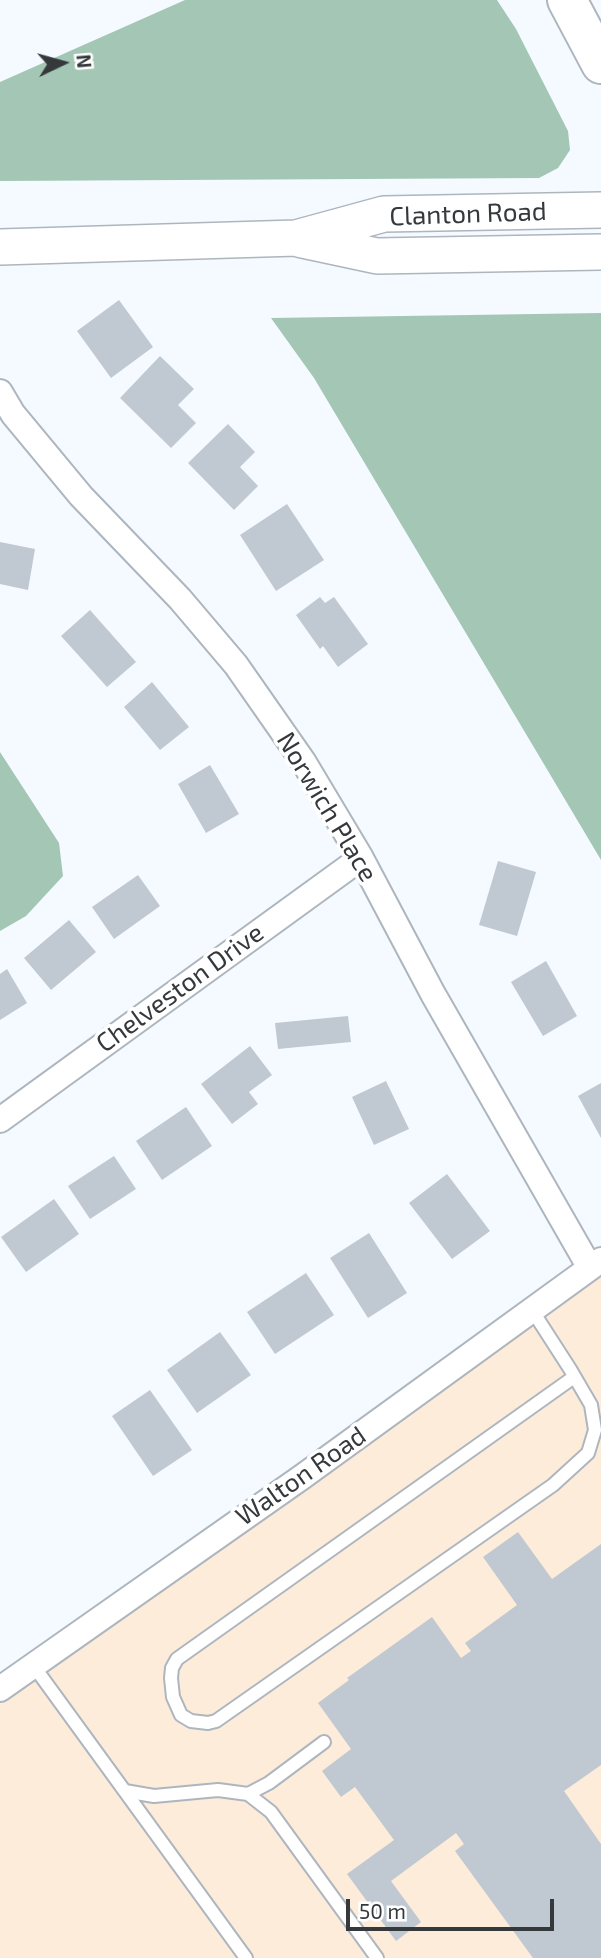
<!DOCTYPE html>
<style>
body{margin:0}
#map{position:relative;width:601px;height:1958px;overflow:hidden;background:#f4faff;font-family:"Exo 2",sans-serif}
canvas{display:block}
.north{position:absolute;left:28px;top:28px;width:70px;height:70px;-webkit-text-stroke:5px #fff;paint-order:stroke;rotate:85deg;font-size:19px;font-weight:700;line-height:28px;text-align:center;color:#35393c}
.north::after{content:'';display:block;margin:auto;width:24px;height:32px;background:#35393c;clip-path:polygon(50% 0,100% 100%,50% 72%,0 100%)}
.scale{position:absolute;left:346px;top:1899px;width:208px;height:32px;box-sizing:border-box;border:4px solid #35393c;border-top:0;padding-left:9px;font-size:21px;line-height:24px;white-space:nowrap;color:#35393c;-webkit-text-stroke:5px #fff;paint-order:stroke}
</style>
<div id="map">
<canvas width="601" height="1958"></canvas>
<div class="north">N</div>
<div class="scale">50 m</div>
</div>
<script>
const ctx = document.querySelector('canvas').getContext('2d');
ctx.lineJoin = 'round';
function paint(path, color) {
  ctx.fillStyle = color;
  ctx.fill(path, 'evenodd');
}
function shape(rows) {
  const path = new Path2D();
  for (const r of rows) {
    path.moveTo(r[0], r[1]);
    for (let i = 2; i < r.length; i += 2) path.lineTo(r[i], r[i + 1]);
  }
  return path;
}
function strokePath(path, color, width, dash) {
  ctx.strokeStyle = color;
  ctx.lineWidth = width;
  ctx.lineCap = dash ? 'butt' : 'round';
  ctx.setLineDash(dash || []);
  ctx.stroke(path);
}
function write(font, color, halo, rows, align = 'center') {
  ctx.font = font + ' "Exo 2",sans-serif';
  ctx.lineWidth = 7;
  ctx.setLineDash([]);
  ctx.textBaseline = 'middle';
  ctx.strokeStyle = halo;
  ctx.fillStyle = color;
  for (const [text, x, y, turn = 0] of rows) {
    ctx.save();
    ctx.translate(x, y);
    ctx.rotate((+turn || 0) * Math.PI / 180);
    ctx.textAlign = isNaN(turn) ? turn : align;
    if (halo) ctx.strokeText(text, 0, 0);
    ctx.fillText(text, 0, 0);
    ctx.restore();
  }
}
paint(shape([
 [601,1260,601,1958,0,1958,0,1689]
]), '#fdecda');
paint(shape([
 [185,0,497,0,516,29,568,131,570,150,558,168,539,178,0,181,0,82],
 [601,313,601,860,314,378,271,318],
 [0,752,59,843,63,876,26,916,0,931]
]), '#a3c7b4');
paint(shape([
 [119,300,153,347,111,378,77,331],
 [160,356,194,389,178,405,196,423,171,448,120,398],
 [228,424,255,452,240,467,258,486,234,510,188,463],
 [287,504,324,560,276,591,240,535],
 [0,542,35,549,28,590,0,584],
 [320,597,325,603,334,597,368,644,338,667,323,646,320,649,296,615],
 [90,610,136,662,107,687,61,636],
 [152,682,189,727,160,750,124,707],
 [210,765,239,814,206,833,178,784],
 [498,861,536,872,517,936,479,925],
 [138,875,160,906,114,939,92,907],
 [69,920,96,952,51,990,24,958],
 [546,961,577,1016,543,1036,511,982],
 [7,969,27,1003,0,1020,0,974],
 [348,1016,351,1042,278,1049,275,1023],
 [250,1046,272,1075,249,1092,258,1104,232,1124,201,1084],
 [386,1081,409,1129,374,1145,352,1097],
 [601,1083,601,1138,578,1096],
 [186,1107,212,1146,162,1180,136,1141],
 [114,1156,136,1189,90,1219,68,1186],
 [447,1174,490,1231,452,1259,409,1203],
 [54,1199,79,1234,26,1272,1,1237],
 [369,1233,407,1293,368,1318,330,1258],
 [306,1273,334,1315,275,1354,247,1312],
 [220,1332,251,1375,197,1413,167,1370],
 [150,1390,192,1450,153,1476,112,1416],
 [518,1532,552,1579,601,1544,601,1765,564,1791,601,1844,601,1958,533,1958,455,1851,464,1844,456,1833,391,1881,421,1922,396,1941,347,1874,394,1840,355,1787,341,1797,322,1771,351,1749,318,1703,349,1680,347,1678,432,1617,461,1658,471,1651,465,1643,517,1605,483,1557]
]), '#c0c9d1');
const service = shape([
 [532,1310,570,1369,591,1405,595,1430,588,1453,553,1485,216,1721,208,1723,191,1721,181,1715,173,1697,171,1678,172,1668,177,1659,574,1377],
 [33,1665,246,1958],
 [125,1791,154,1796,218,1790,248,1794,271,1812,377,1958],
 [248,1794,269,1783,324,1742]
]);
const minor = shape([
 [0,392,13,414,81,496,180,599,236,665,303,761,361,858,433,994,590,1268],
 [0,1120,361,858],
 [0,1689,302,1477,601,1260]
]);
const secondary = shape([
 [302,240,377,256,601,252],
 [0,247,296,238,384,214,601,210]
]);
const primary = shape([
 [567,0,601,64]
]);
strokePath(service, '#adb6be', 16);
strokePath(minor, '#adb6be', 28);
strokePath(secondary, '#adb6be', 38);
strokePath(primary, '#adb6be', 42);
strokePath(service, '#fff', 12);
strokePath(minor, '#fff', 24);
strokePath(secondary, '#fff', 35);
strokePath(primary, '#fff', 38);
write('26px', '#35393c', '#fff', [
 ["Clanton Road",468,214,-2],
 ["Norwich Place",327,807,59],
 ["Chelveston Drive",180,988,-36],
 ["Walton Road",301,1476,-35]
]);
</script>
